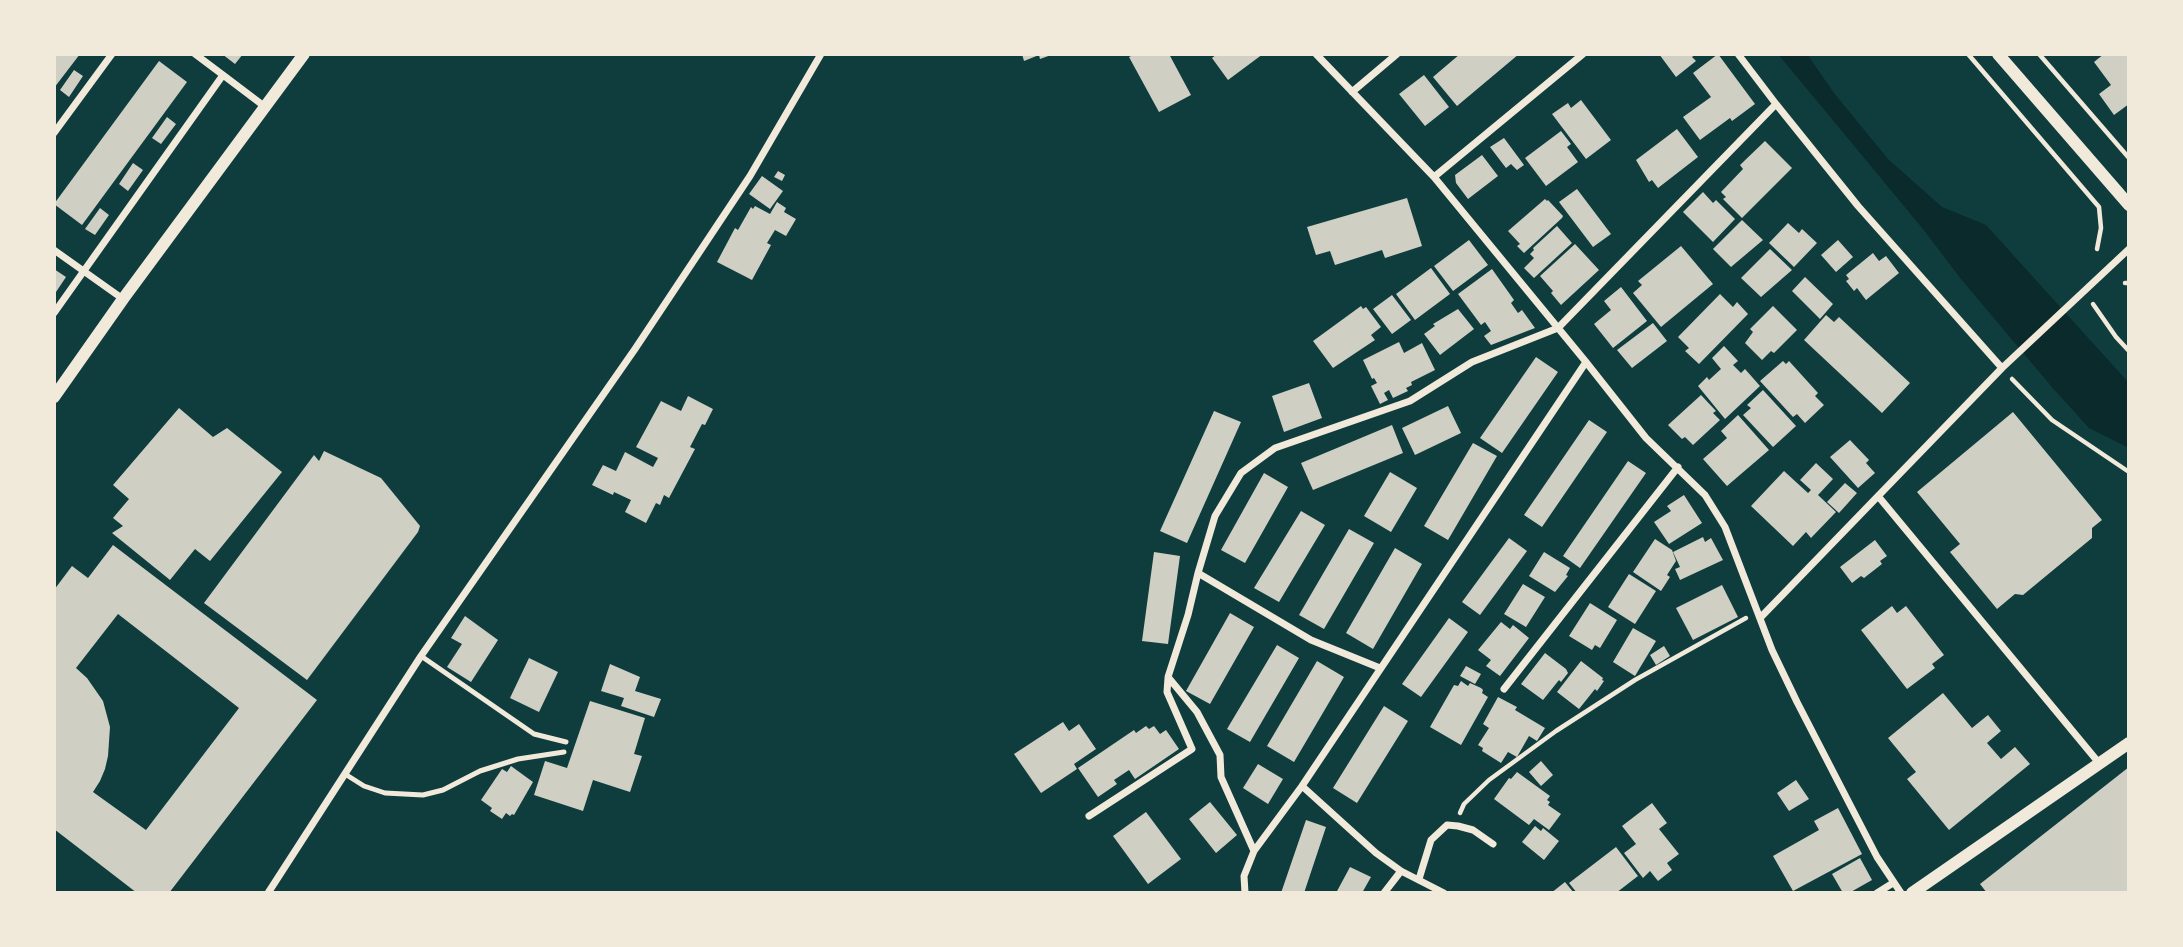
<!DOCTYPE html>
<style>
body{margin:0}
#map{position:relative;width:2183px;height:947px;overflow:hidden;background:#0f3d3e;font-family:"Titillium Web",sans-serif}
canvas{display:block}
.frame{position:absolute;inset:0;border:56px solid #f1e9da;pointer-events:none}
</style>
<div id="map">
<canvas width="2183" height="947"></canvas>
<div class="frame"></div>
</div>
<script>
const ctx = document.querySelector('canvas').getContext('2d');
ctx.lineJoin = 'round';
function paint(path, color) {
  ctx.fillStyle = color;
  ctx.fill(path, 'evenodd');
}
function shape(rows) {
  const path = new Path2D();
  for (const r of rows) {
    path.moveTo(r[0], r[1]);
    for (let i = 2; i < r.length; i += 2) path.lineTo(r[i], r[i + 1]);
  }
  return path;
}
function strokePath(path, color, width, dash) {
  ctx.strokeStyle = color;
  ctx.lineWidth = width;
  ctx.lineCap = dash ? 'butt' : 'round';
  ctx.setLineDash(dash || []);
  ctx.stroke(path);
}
paint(shape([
 [1778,54,1807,54,1834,93,1888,159,1942,207,1986,225,2129,383,2129,448,2089,428,2051,386,1961,279,1923,229]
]), '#0a2a2b');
paint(shape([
 [54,54,80,54,54,88],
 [222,54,243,54,235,64],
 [1022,54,1051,54,1051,55,1040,59,1039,55,1024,61],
 [1135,54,1169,54,1191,95,1159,112,1129,57],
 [1217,54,1263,54,1228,80,1212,58],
 [1460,54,1519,54,1457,106,1433,77],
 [1659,54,1696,54,1692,57,1696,61,1676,77],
 [1718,54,1755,104,1732,121,1730,118,1700,140,1683,117,1711,97,1693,73],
 [2104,54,2129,54,2129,104,2114,115,2099,94,2111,85,2094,62],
 [159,61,187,82,82,225,54,204],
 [74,70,83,76,69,97,60,90],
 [1424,75,1449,107,1425,126,1399,94],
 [1581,100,1611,140,1586,159,1552,114,1568,103,1571,108],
 [167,117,176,124,161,144,152,138],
 [1677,129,1698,157,1658,188,1652,180,1649,182,1636,160],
 [1561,131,1571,144,1567,147,1578,162,1546,186,1525,158],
 [1504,138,1524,165,1517,170,1511,164,1506,168,1490,147],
 [1765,141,1792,168,1742,218,1723,199,1726,197,1721,192,1743,169,1740,165],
 [1482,155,1498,176,1468,199,1456,183,1455,175],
 [133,163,143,170,128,191,119,184],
 [778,171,785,175,782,181,774,177],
 [762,176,783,191,770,209,749,194],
 [1577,189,1611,234,1593,247,1559,202],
 [1703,192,1713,203,1716,200,1735,219,1713,242,1683,212],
 [1407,198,1422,246,1385,258,1382,250,1335,265,1330,251,1316,255,1307,227],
 [1545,199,1547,201,1548,200,1563,216,1562,218,1524,253,1517,246,1520,244,1508,231],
 [777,202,786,208,784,212,796,219,786,236,775,230,767,243,771,245,752,280,717,262,735,228,738,230,751,207,753,209,755,206,770,214],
 [100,208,109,215,95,235,85,229],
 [1742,220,1763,240,1731,267,1713,249],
 [1788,223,1799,233,1802,229,1817,243,1794,267,1769,243],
 [1557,226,1572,243,1534,278,1524,268,1534,258,1530,254,1534,250,1533,248],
 [1469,240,1488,265,1453,291,1434,266],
 [1838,240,1853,257,1836,272,1821,255],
 [1575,244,1599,270,1561,305,1551,293,1553,291,1540,276],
 [1681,246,1713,284,1661,327,1633,293,1642,285,1638,281],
 [1770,249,1792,270,1761,297,1741,278],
 [1873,253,1879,261,1886,256,1899,273,1866,300,1857,288,1854,291,1846,281,1849,279,1846,275],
 [1431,268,1450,294,1415,320,1396,294],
 [54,269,66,277,54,295],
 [1492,269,1514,300,1511,303,1518,313,1522,310,1535,328,1491,345,1484,336,1491,331,1485,322,1481,325,1458,294],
 [1805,277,1833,304,1820,319,1792,291],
 [1621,287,1647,321,1613,348,1594,324,1611,310,1604,301],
 [1720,294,1733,307,1737,302,1748,314,1699,364,1685,351,1689,348,1678,337],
 [1392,295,1411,320,1392,334,1373,309],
 [1361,306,1363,309,1366,307,1381,327,1371,335,1375,340,1333,368,1313,341],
 [1773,306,1797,330,1774,353,1771,351,1762,360,1745,343,1753,332,1750,329],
 [1458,309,1474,329,1440,355,1424,334,1435,326,1433,324],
 [1826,315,1834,322,1839,317,1910,383,1882,413,1804,340],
 [1653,323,1667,341,1632,368,1617,350],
 [1399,342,1404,353,1422,343,1435,370,1411,382,1412,385,1406,388,1408,391,1393,398,1389,390,1384,393,1388,400,1380,404,1371,386,1377,383,1374,378,1372,379,1363,360],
 [1724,346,1738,361,1733,365,1741,373,1745,369,1760,386,1725,419,1698,386,1707,377,1709,380,1721,369,1712,358],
 [1536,357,1558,372,1502,453,1480,438],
 [1783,361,1786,364,1789,361,1818,393,1815,396,1824,405,1805,423,1797,414,1793,417,1760,381],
 [1309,383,1322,418,1284,432,1272,396],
 [1763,390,1796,426,1773,447,1743,415,1751,408,1747,405],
 [1701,395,1716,411,1713,413,1720,420,1693,445,1685,437,1682,439,1668,425],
 [688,396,713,409,705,425,702,424,690,447,695,449,669,498,664,495,660,505,656,503,646,523,625,512,631,500,614,492,613,495,592,485,603,465,616,471,625,452,653,467,658,458,636,447,661,401,681,411],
 [1448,406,1461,433,1415,455,1402,428],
 [179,408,213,437,227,428,282,472,210,561,195,549,170,580,112,533,123,526,113,518,129,499,113,485],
 [1214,411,1241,422,1187,543,1160,531],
 [2013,412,2102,520,2092,528,2092,538,2023,595,2015,594,1997,609,1950,552,1960,544,1917,492],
 [1738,415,1769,450,1727,486,1703,459,1727,438,1721,431],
 [1589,420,1607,432,1542,527,1524,515],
 [1392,425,1403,453,1313,490,1301,463],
 [1850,440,1869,460,1866,463,1875,473,1858,488,1830,457],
 [1473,443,1497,456,1448,540,1424,526],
 [324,451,381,478,420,526,418,532,307,680,204,603,314,455,319,461],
 [1628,461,1646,473,1580,568,1563,556],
 [1816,463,1833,479,1818,495,1836,512,1811,538,1806,532,1793,546,1751,506,1784,471,1808,493,1811,490,1800,480],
 [1390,472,1417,488,1391,532,1364,516],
 [1264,473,1288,487,1245,563,1221,550],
 [1845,483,1857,493,1839,513,1827,502],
 [1684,495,1702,523,1669,544,1654,522,1671,511,1667,506],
 [1301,511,1325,525,1279,602,1254,588],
 [1349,529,1374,543,1324,629,1299,615],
 [1703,537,1705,542,1711,538,1723,560,1680,580,1675,569,1680,567,1673,552],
 [1509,538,1527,551,1480,615,1462,602],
 [1655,539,1672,550,1676,561,1667,575,1670,577,1661,591,1633,572],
 [1875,540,1887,556,1880,561,1882,564,1864,578,1861,576,1852,583,1840,567],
 [113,545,317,700,169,893,137,893,54,829,54,590,72,566,88,578],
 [118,614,239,708,146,830,93,792,100,781,105,769,108,756,110,727,103,701,87,678,76,668],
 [1395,548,1422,564,1373,649,1346,633],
 [1154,552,1180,556,1168,644,1142,641],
 [1544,552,1570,568,1566,575,1568,576,1555,592,1529,576],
 [1629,574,1656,591,1635,624,1608,607],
 [1523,584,1545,597,1526,627,1504,614],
 [1722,585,1738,617,1693,640,1676,608],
 [1590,603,1617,620,1600,648,1595,645,1592,650,1569,636],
 [1892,606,1897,613,1906,606,1944,655,1932,664,1935,668,1907,689,1861,630],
 [1230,613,1254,627,1210,704,1186,691],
 [465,616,498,640,471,682,447,667,462,644,451,638],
 [1449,618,1468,632,1421,697,1402,684],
 [1501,622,1510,629,1513,625,1529,638,1500,676,1486,666,1491,660,1478,650],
 [1633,628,1656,641,1635,676,1613,662],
 [1277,645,1299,658,1250,742,1227,729],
 [1664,646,1670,656,1656,665,1650,655],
 [1545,653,1566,669,1568,673,1561,682,1559,680,1543,700,1521,684],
 [529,658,558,672,539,712,510,698],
 [1317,661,1344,677,1294,762,1267,746],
 [1581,661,1603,678,1602,680,1604,681,1597,691,1595,689,1579,709,1557,692],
 [610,664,640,677,635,691,661,699,654,717,621,706,624,698,601,691],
 [1466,666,1481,674,1475,684,1460,676],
 [1461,681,1468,686,1470,683,1481,688,1483,690,1482,693,1488,697,1461,745,1430,727,1454,685,1458,686],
 [1943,693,1972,728,1988,715,2001,731,1987,743,2001,759,2015,747,2030,764,1949,830,1907,779,1916,772,1888,738],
 [1498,697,1517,707,1515,710,1545,728,1537,741,1529,736,1517,757,1508,752,1501,763,1482,751,1483,748,1478,745,1489,728,1483,724],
 [590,701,645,718,634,754,642,756,630,792,593,780,583,811,534,795,545,761,567,768],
 [1384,706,1408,721,1357,803,1333,788],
 [1063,722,1069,731,1079,724,1096,749,1074,764,1077,769,1041,793,1014,754],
 [1146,726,1149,729,1154,726,1160,734,1166,730,1179,749,1135,779,1129,770,1114,780,1117,784,1098,797,1078,768,1134,730,1136,733],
 [1541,761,1553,775,1541,786,1529,772],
 [1258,764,1283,779,1268,804,1243,788],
 [511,766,533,782,514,815,512,814,510,816,506,813,502,819,490,811,492,808,481,800,502,769,507,772],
 [2129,767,2129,893,1987,893,1980,884],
 [1517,772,1550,796,1547,800,1550,802,1548,805,1561,814,1549,830,1534,819,1529,825,1494,799,1509,778,1511,779],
 [1796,780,1809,799,1789,811,1777,793],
 [1210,802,1237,835,1216,853,1189,819],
 [1652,803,1667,823,1659,829,1679,854,1667,863,1672,870,1658,881,1650,871,1643,878,1624,853,1636,844,1622,826],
 [1838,808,1862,854,1793,891,1773,856,1819,830,1814,821],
 [1146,812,1181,859,1148,884,1113,836],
 [1306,820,1326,827,1304,893,1281,893],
 [1535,826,1541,831,1543,828,1559,841,1544,860,1522,842],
 [1616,847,1638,876,1616,893,1577,893,1569,883],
 [1860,858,1872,880,1849,893,1843,893,1832,874],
 [1350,867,1371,877,1362,893,1336,893],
 [1565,882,1574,893,1551,893]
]), '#cfcfc3');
strokePath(shape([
 [1968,54,2099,207,2101,228,2097,249],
 [2039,54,2129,158],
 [2125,283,2129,283],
 [2093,304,2116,337,2129,351],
 [2012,379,2052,420,2129,472],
 [1460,813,1464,804,1489,780,1556,731,1635,680,1746,618]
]), '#f1e9da', 4.5);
strokePath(shape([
 [421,656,534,734,566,742],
 [345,774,364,786,385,793,423,795,443,790,480,771,518,759,564,752]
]), '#f1e9da', 5);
strokePath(shape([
 [195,54,223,75],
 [1316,54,1434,177,1586,362,1646,438,1705,495,1725,527,1772,650,1797,702,1877,857,1901,893],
 [1738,54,1776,104],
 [1352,92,1397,54],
 [54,133,112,54],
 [1434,177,1583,54],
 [54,250,123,299],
 [54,313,223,75,264,106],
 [1878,496,2099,763],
 [1198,573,1188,615,1168,677,1197,712,1220,755,1221,777,1254,851,1302,786],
 [1761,617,2002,368,2129,249],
 [1380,668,1311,640,1198,573,1215,516,1241,473,1275,448,1410,401,1472,362,1558,328,1776,104,1858,206,2002,368],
 [1504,689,1678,467],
 [1089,816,1192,749,1167,692,1168,678],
 [1419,879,1431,840,1447,825,1458,826,1473,830,1493,844],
 [268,893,421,656,635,349,750,176,821,54],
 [1245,893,1244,876,1254,851],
 [1384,893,1401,871],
 [1444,893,1401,871,1376,853,1302,786,1586,362],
 [1877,893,1893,883]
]), '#f1e9da', 7);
strokePath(shape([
 [1998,54,2129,205],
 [54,397,123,299,304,54],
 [1912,893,2129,743]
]), '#f1e9da', 12);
</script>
